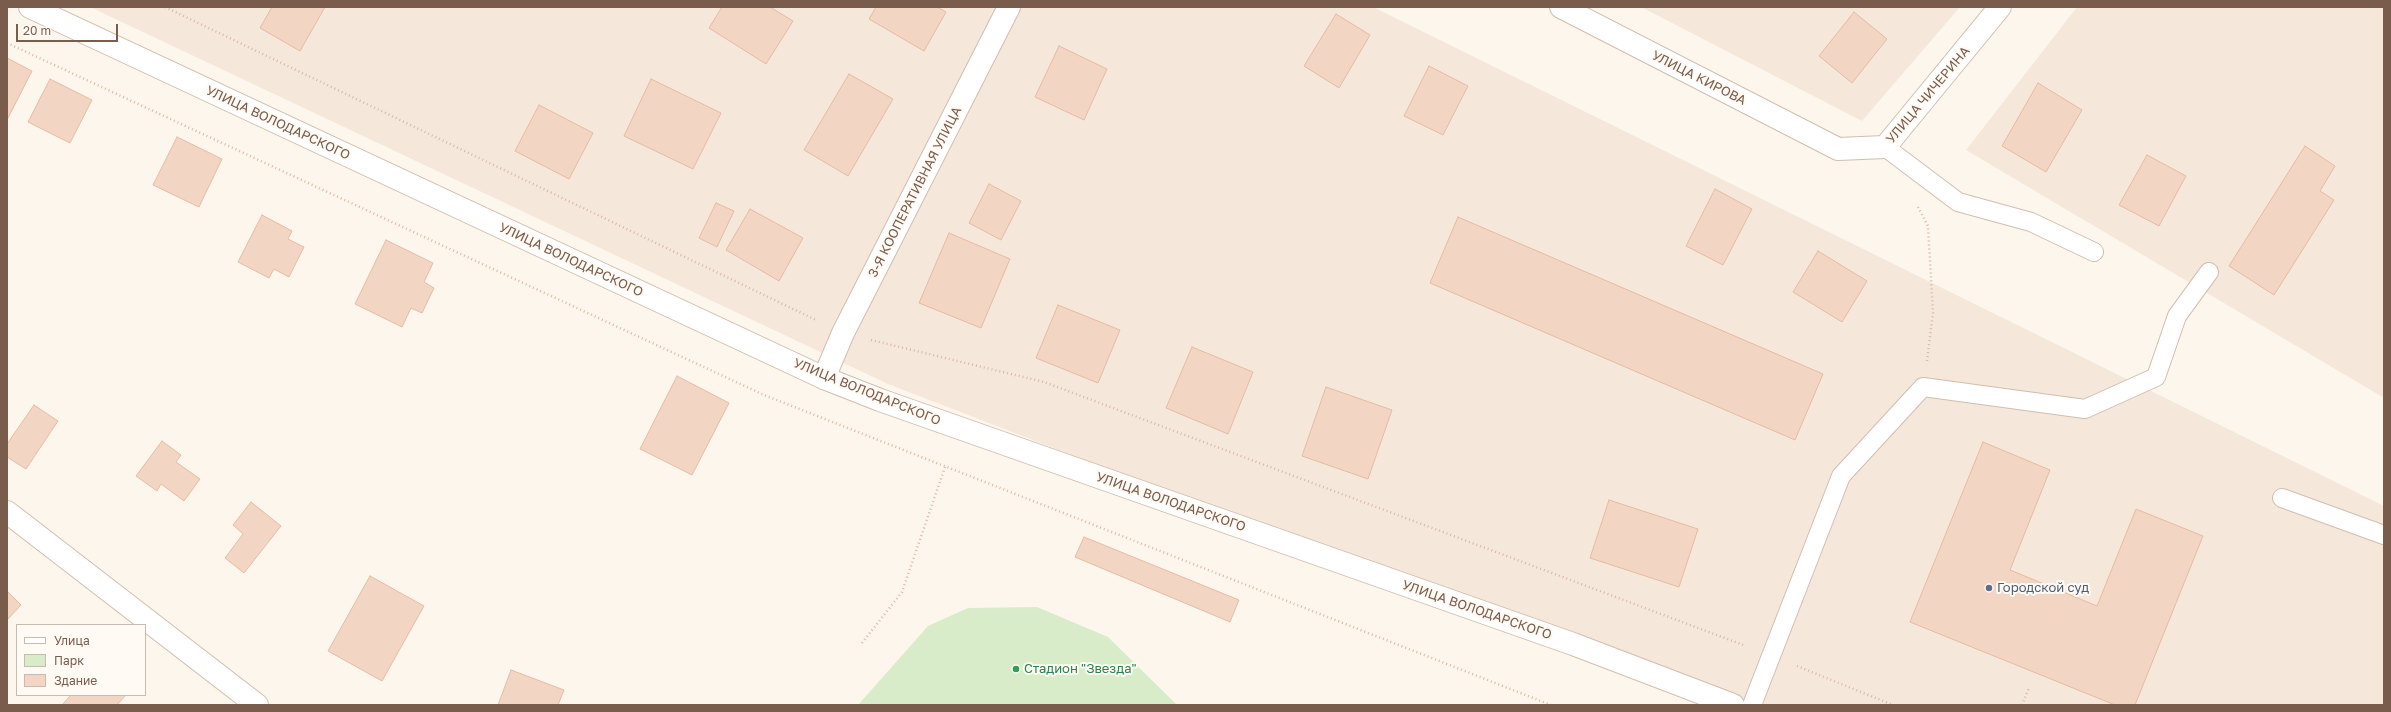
<!DOCTYPE html>
<meta charset="utf-8">
<style>
body{margin:0}
#map{position:relative;width:2391px;height:712px;overflow:hidden;background:#fdf6ec;font-family:"Golos Text",sans-serif}
canvas{display:block}
.frame{position:absolute;inset:0;border:8px solid #7a5c4d;pointer-events:none}
.legend{position:absolute;left:16px;top:624px;width:130px;height:72px;box-sizing:border-box;background:#fffaf3;border:1px solid #cabbb1;margin:0;padding:5px 7px;list-style:none;font-size:12px;color:#7a5c4d}
.legend li{display:flex;align-items:center;gap:8px;height:20px}
.legend b{width:20px;border:1px solid #cabbb1}
.scale{position:absolute;left:16px;top:24px;width:102px;height:18px;box-sizing:border-box;border:2px solid #7a5c4d;border-top:0;padding-left:5px;font-size:12px;line-height:14px;white-space:nowrap;color:#7a5c4d;-webkit-text-stroke:3px #fffaf3;paint-order:stroke}
</style>
<div id="map">
<canvas width="2391" height="712"></canvas>
<div class="frame"></div>
<ul class="legend">
<li><b style="height:5px;background:#fff"></b>Улица</li>
<li><b style="height:11px;background:#d8ecc9"></b>Парк</li>
<li><b style="height:11px;background:#f3d5c3"></b>Здание</li>
</ul>
<div class="scale">20 m</div>
</div>
<script>
const ctx = document.querySelector('canvas').getContext('2d');
ctx.lineJoin = 'round';
function paint(path, color) {
  ctx.fillStyle = color;
  ctx.fill(path, 'evenodd');
}
function shape(rows) {
  const path = new Path2D();
  for (const r of rows) {
    path.moveTo(r[0], r[1]);
    for (let i = 2; i < r.length; i += 2) path.lineTo(r[i], r[i + 1]);
  }
  return path;
}
function strokePath(path, color, width, dash) {
  ctx.strokeStyle = color;
  ctx.lineWidth = width;
  ctx.lineCap = dash ? 'butt' : 'round';
  ctx.setLineDash(dash || []);
  ctx.stroke(path);
}
function write(font, color, halo, rows, align = 'center') {
  ctx.font = font + ' "Golos Text",sans-serif';
  ctx.lineWidth = 4;
  ctx.setLineDash([]);
  ctx.textBaseline = 'middle';
  ctx.strokeStyle = halo;
  ctx.fillStyle = color;
  for (const [text, x, y, turn = 0] of rows) {
    ctx.save();
    ctx.translate(x, y);
    ctx.rotate((+turn || 0) * Math.PI / 180);
    ctx.textAlign = isNaN(turn) ? turn : align;
    if (halo) ctx.strokeText(text, 0, 0);
    ctx.fillText(text, 0, 0);
    ctx.restore();
  }
}
paint(shape([
 [90,7,1373,7,2384,506,2384,705,1718,705,888,384],
 [1641,7,1960,7,1862,121],
 [2077,7,2384,7,2384,398,1966,150]
]), '#f5e8da');
paint(shape([
 [1037,607,1108,637,1177,705,858,705,928,626,968,608]
]), '#d8ecc9');
const building = shape([
 [272,7,325,7,300,51,260,28,272,7],
 [722,7,770,7,793,21,766,64,709,28,722,7],
 [876,7,937,7,946,12,924,51,869,19,876,7],
 [1854,12,1887,39,1852,83,1819,56,1854,12],
 [1336,14,1370,35,1339,88,1304,66,1336,14],
 [1059,46,1107,69,1084,120,1035,97,1059,46],
 [7,58,32,71,7,120,7,58],
 [1429,66,1468,86,1443,135,1404,116,1429,66],
 [849,74,893,99,848,176,804,150,849,74],
 [50,79,92,100,70,143,28,122,50,79],
 [651,79,721,113,693,169,624,136,651,79],
 [2038,83,2082,110,2046,172,2002,146,2038,83],
 [539,105,593,133,569,179,515,151,539,105],
 [177,137,222,159,199,207,153,185,177,137],
 [2305,146,2335,166,2320,191,2334,200,2274,295,2229,266,2305,146],
 [2147,155,2186,176,2159,226,2119,205,2147,155],
 [989,184,1021,201,1001,240,969,223,989,184],
 [1715,189,1752,209,1723,265,1686,246,1715,189],
 [716,203,734,211,717,247,699,238,716,203],
 [750,209,803,238,779,281,726,250,750,209],
 [262,215,292,231,288,239,304,247,289,277,274,269,269,278,238,262,262,215],
 [1458,217,1823,374,1795,440,1430,283,1458,217],
 [949,233,1010,259,981,328,919,303,949,233],
 [386,240,433,263,424,282,434,288,422,313,411,308,402,327,355,304,386,240],
 [1818,251,1867,281,1842,322,1793,292,1818,251],
 [1058,305,1120,330,1098,383,1036,358,1058,305],
 [1192,347,1253,372,1228,434,1166,408,1192,347],
 [677,376,729,403,692,475,640,449,677,376],
 [1326,387,1392,410,1368,479,1302,456,1326,387],
 [34,405,58,421,26,469,7,457,7,444,34,405],
 [162,441,181,455,176,462,200,479,184,501,161,484,157,491,136,476,162,441],
 [1983,442,2050,470,2010,570,2097,606,2136,509,2203,536,2135,705,2115,705,1910,622,1983,442],
 [1609,500,1698,529,1679,587,1590,558,1609,500],
 [251,502,281,526,244,573,225,558,243,534,233,525,251,502],
 [1084,537,1239,600,1230,622,1075,557,1084,537],
 [370,576,424,606,382,681,328,651,370,576],
 [7,591,21,605,7,620,7,591],
 [511,670,564,690,558,705,498,705,511,670],
 [71,695,124,695,125,696,117,705,62,705,71,695]
]);
paint(building, '#f3d5c3');
strokePath(building, '#e6bba3', 1);
const service = shape([
 [1885,147,1958,202,2031,222,2094,252],
 [2282,498,2384,535],
 [1752,705,1841,476,1923,387,2085,409,2156,377,2177,316,2209,272]
]);
const minor = shape([
 [1561,7,1838,149,1885,147,2000,7],
 [824,378,843,333,1009,7],
 [7,512,257,705]
]);
const tertiary = shape([
 [30,7,824,378,880,400,1573,644,1733,705]
]);
strokePath(service, '#d1beb0', 20);
strokePath(minor, '#d1beb0', 24);
strokePath(tertiary, '#d1beb0', 24);
strokePath(shape([
 [165,7,816,320],
 [7,43,764,395,1551,705],
 [1918,207,1928,226,1933,313,1927,361],
 [871,340,1044,382,1746,646],
 [862,643,902,592,945,467],
 [1797,666,1893,705],
 [2022,705,2029,688]
]), '#d9b8a5', 2.5, [1, 3]);
strokePath(service, '#fff', 18);
strokePath(minor, '#fff', 22);
strokePath(tertiary, '#fff', 22);
for (const [x, y, r, color] of [
 [1989,588,4,"#5c6f8a"],
 [1016,669,4,"#2e9e5b"]
]) {
  const dot = new Path2D();
  dot.arc(x, y, r, 0, 2 * Math.PI);
  ctx.fillStyle = color;
  ctx.fill(dot);
  strokePath(dot, '#fffaf3', 1.5);
}
write('13px', '#7a5c4d', '#fffaf3', [
 ["УЛИЦА КИРОВА",1699,78,27],
 ["УЛИЦА ЧИЧЕРИНА",1928,95,-50],
 ["УЛИЦА ВОЛОДАРСКОГО",278,123,25],
 ["3-Я КООПЕРАТИВНАЯ УЛИЦА",915,192,-63],
 ["УЛИЦА ВОЛОДАРСКОГО",571,260,25],
 ["УЛИЦА ВОЛОДАРСКОГО",867,392,22],
 ["УЛИЦА ВОЛОДАРСКОГО",1171,502,19],
 ["УЛИЦА ВОЛОДАРСКОГО",1477,610,19]
]);
write('13px', '#4e5e75', '#fffaf3', [
 ["Городской суд",1997,588]
], 'left');
write('13px', '#27864d', '#fffaf3', [
 ["Стадион \"Звезда\"",1024,669]
], 'left');
</script>
